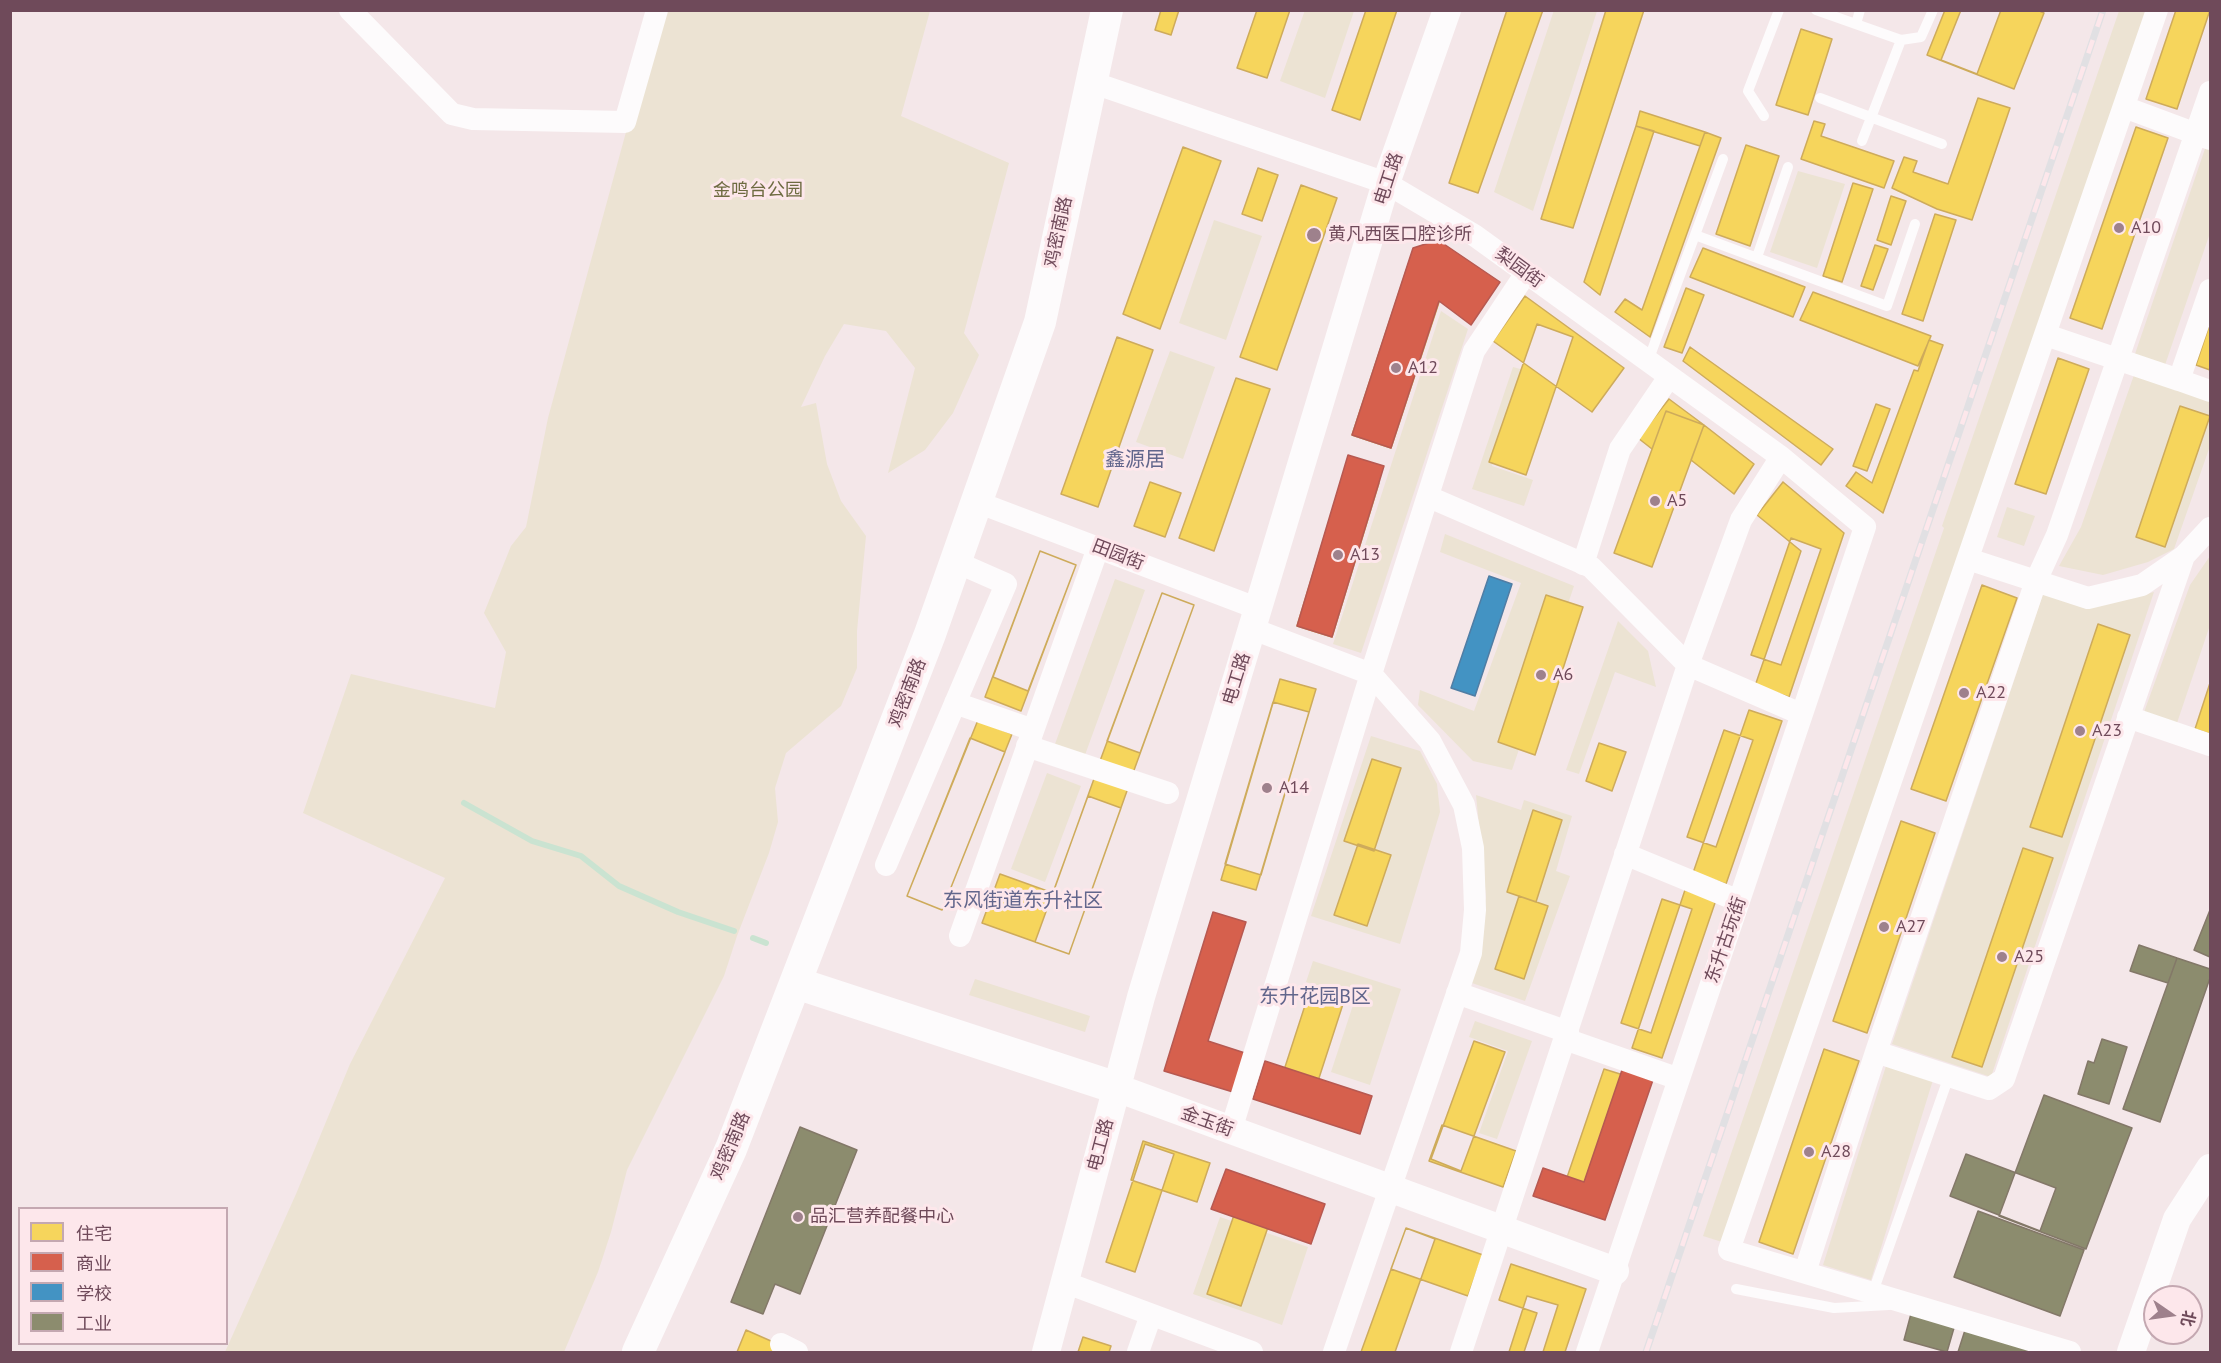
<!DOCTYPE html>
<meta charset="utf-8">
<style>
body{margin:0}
#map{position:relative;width:2221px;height:1363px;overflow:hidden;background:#f4e7e9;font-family:"PT Sans","Noto Sans SC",sans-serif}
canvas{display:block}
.frame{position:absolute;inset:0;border:12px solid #6f4a5a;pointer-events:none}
.legend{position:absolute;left:18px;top:1207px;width:210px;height:138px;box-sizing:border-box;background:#fde7eb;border:2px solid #c4a8b1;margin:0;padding:8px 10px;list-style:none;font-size:18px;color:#6f4a5a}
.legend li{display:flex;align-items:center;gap:12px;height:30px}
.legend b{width:30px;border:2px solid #c4a8b1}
.north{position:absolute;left:2143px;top:1285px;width:60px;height:60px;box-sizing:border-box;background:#fde7eb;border:2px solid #c4a8b1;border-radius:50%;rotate:103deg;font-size:16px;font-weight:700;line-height:24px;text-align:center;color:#6f4a5a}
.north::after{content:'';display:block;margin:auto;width:21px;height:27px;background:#9e818c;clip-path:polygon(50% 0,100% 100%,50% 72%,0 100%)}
</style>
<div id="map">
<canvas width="2221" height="1363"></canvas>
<div class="frame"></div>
<ul class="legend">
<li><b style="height:16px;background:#f6d55c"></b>住宅</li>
<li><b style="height:16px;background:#d6604d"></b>商业</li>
<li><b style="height:16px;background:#4393c3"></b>学校</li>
<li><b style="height:16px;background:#8c8c6e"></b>工业</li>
</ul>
<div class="north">北</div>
</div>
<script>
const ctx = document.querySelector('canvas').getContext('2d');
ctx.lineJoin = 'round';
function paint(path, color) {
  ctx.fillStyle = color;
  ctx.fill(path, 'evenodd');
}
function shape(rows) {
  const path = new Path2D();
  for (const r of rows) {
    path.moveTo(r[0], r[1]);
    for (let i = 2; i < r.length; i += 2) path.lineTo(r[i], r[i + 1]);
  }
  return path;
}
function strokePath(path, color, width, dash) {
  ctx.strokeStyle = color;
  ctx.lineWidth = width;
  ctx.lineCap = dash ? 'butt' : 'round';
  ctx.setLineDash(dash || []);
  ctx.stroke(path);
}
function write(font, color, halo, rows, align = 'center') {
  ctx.font = font + ' "PT Sans","Noto Sans SC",sans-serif';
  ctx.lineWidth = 6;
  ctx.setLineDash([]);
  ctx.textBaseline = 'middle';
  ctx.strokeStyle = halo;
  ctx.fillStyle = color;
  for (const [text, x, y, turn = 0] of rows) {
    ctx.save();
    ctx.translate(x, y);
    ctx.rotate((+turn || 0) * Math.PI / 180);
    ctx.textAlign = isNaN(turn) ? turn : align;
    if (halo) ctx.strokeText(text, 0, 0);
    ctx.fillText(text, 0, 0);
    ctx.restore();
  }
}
paint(shape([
 [1305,10,1354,11,1325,98,1280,81],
 [1554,10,1597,11,1533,211,1494,192],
 [659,11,930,11,901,116,1009,163,964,333,979,355,953,413,925,450,888,473,915,368,886,331,844,324,825,356,801,407,816,403,827,464,841,501,866,536,857,631,857,668,841,706,786,753,775,788,778,822,769,853,737,936,724,976,627,1170,611,1232,598,1272,564,1352,225,1352,296,1194,350,1064,445,878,303,813,351,674,495,708,506,652,484,613,511,546,526,527,548,418],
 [2119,11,2146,11,1722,1242,1703,1236,1944,528,1942,526],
 [2209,137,2210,233,2165,365,2135,354],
 [1798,171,1845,184,1817,268,1770,252],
 [1214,220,1262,236,1226,340,1179,323],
 [1441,311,1468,329,1361,653,1333,644],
 [1170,351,1215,367,1183,459,1136,442],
 [1513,367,1524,370,1492,466,1533,480,1524,506,1472,489],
 [2135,372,2210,398,2210,446,2174,549,2148,562,2103,575,2059,566,2081,527],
 [2007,507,2035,516,2024,546,1997,537],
 [1445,534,1574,586,1512,770,1473,761,1418,705,1420,690,1474,711,1521,583,1440,552],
 [2210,556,2210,625,2176,726,2143,715,2190,585],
 [1115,579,1145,590,1085,755,1055,744],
 [2154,592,1991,1077,1892,1044,2043,594,2087,609],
 [1618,621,1648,651,1656,687,1615,672,1579,774,1566,770],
 [1371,736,1420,751,1437,784,1440,812,1400,944,1311,916],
 [1047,773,1081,786,1045,882,1011,869],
 [1476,795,1521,810,1524,800,1572,816,1556,871,1570,876,1525,1001,1466,981,1486,897],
 [1313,961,1401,989,1370,1085,1331,1072,1355,999,1306,982],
 [975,979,1090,1016,1085,1032,969,995],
 [1475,1021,1532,1041,1497,1139,1479,1133,1508,1051,1469,1037],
 [1886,1066,1933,1080,1871,1280,1823,1265],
 [1220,1217,1308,1247,1282,1325,1193,1294]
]), '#ece3d3');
const homes = shape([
 [1161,10,1179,10,1171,35,1155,30,1161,10],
 [1257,10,1290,10,1267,78,1237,68,1257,10],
 [1366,10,1397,10,1360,120,1332,110,1366,10],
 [1507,10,1543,10,1478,193,1449,183,1507,10],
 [1606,10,1644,10,1573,228,1541,219,1606,10],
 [1945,10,2037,10,2044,13,2014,89,1927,55,1945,10],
 [1961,10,2001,10,1977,74,1941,60,1961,10],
 [2176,10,2210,10,2177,109,2146,99,2176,10],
 [1801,29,1832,39,1808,115,1776,105,1801,29],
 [1978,98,2010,108,1972,220,1937,209,1892,188,1904,157,1917,161,1913,172,1948,184,1978,98],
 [1640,111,1705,132,1700,146,1636,126,1640,111],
 [1814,121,1825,124,1821,136,1894,161,1884,188,1801,159,1814,121],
 [1636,126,1654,131,1600,295,1584,282,1636,126],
 [2136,127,2168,138,2102,329,2070,318,2136,127],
 [1705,132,1721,138,1650,337,1615,312,1625,299,1642,310,1705,132],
 [1746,145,1779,156,1750,246,1716,234,1746,145],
 [1183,147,1221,161,1160,329,1123,314,1183,147],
 [1258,168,1278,175,1262,221,1242,214,1258,168],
 [1853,183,1873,189,1842,282,1823,276,1853,183],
 [1301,185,1337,198,1277,370,1240,357,1301,185],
 [1891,196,1906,201,1891,245,1877,240,1891,196],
 [1935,214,1956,220,1923,321,1902,314,1935,214],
 [1875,245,1888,249,1873,290,1861,286,1875,245],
 [1703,248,1805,287,1793,317,1690,277,1703,248],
 [1408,265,1447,278,1391,448,1352,435,1408,265],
 [1686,288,1704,295,1682,353,1664,347,1686,288],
 [1813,292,1931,336,1918,366,1800,320,1813,292],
 [1525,296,1624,368,1592,412,1493,341,1525,296],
 [2210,323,2210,370,2196,365,2210,323],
 [1537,324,1573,337,1526,475,1489,462,1537,324],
 [1117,337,1153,350,1098,507,1061,494,1117,337],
 [1929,340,1943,345,1883,513,1846,486,1856,472,1872,483,1914,370,1918,371,1929,340],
 [1690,347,1833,449,1821,465,1683,361,1690,347],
 [2058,358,2089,369,2046,494,2015,484,2058,358],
 [1236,378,1270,389,1214,551,1179,538,1236,378],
 [1669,399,1704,425,1666,411,1652,449,1638,438,1669,399],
 [1876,404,1890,409,1867,471,1853,466,1876,404],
 [2180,406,2210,416,2165,547,2136,537,2180,406],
 [1666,411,1704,425,1652,567,1614,553,1666,411],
 [1704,425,1754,464,1734,494,1691,460,1704,425],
 [1344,472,1379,483,1332,637,1297,626,1344,472],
 [1150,482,1181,493,1165,537,1134,526,1150,482],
 [1783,482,1844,533,1789,697,1755,686,1801,551,1757,515,1783,482],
 [1791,538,1821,549,1781,665,1751,655,1791,538],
 [1040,551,1076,565,1021,711,985,697,1040,551],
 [1040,551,1076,565,1028,691,993,677,1040,551],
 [1982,585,2017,598,1946,801,1911,789,1982,585],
 [1162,593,1194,605,1133,773,1100,761,1162,593],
 [1162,593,1194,605,1140,753,1107,741,1162,593],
 [1546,595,1583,607,1535,755,1498,742,1546,595],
 [2098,624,2130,635,2062,837,2030,827,2098,624],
 [1280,679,1316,689,1256,890,1221,880,1280,679],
 [2210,683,2210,734,2195,729,2210,683],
 [1273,702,1309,712,1261,875,1225,864,1273,702],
 [1749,710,1782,721,1726,884,1693,873,1749,710],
 [978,720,1012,734,942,910,907,896,978,720],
 [1724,730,1753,740,1716,847,1687,837,1724,730],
 [970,738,1005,752,942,910,907,896,970,738],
 [1599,743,1626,752,1612,791,1586,781,1599,743],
 [1372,759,1401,768,1374,851,1344,841,1372,759],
 [1095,776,1128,788,1069,954,982,923,1000,874,1053,893,1095,776],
 [1088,796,1121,808,1069,954,1035,942,1088,796],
 [1533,810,1562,820,1536,902,1507,892,1533,810],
 [1901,821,1935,833,1867,1033,1833,1021,1901,821],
 [1358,844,1391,855,1367,926,1334,915,1358,844],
 [2023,848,2053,858,1982,1067,1952,1057,2023,848],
 [1685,890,1716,900,1662,1058,1632,1048,1685,890],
 [1519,896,1548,906,1524,979,1495,969,1519,896],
 [1662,899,1692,909,1651,1033,1621,1023,1662,899],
 [1210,926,1241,935,1195,1080,1165,1070,1210,926],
 [1310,990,1344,1001,1307,1115,1273,1104,1310,990],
 [1474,1041,1505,1052,1461,1171,1431,1159,1474,1041],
 [1824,1049,1859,1061,1793,1254,1759,1242,1824,1049],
 [1604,1069,1633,1078,1591,1202,1562,1192,1604,1069],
 [1442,1125,1516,1151,1503,1187,1429,1161,1442,1125],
 [1143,1141,1210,1163,1197,1202,1131,1180,1143,1141],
 [1145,1144,1174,1154,1135,1272,1106,1262,1145,1144],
 [1247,1177,1281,1189,1241,1306,1207,1294,1247,1177],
 [1406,1228,1435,1239,1395,1352,1361,1352,1406,1228],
 [1406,1228,1483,1255,1468,1296,1391,1269,1406,1228],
 [1511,1264,1586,1289,1565,1352,1524,1352,1537,1313,1499,1300,1511,1264],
 [1527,1296,1558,1305,1543,1352,1509,1352,1527,1296],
 [746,1330,789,1349,788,1352,737,1352,746,1330],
 [1083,1337,1111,1346,1109,1352,1078,1352,1083,1337]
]);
paint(homes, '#f6d55c');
strokePath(homes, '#ceab5b', 1.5);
const shops = shape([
 [1438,240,1500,282,1471,325,1439,301,1391,448,1352,435,1413,248,1438,240],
 [1348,455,1384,466,1332,637,1297,626,1348,455],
 [1213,912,1246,922,1208,1041,1245,1053,1233,1092,1164,1071,1213,912],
 [1265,1061,1372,1096,1360,1134,1253,1099,1265,1061],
 [1623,1067,1654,1077,1605,1220,1533,1196,1543,1168,1584,1182,1623,1067],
 [1226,1169,1325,1204,1311,1244,1211,1209,1226,1169]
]);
paint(shops, '#d6604d');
strokePath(shops, '#b75951', 1.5);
const schools = shape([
 [1489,576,1512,584,1475,696,1451,688,1489,576]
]);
paint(schools, '#4393c3');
strokePath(schools, '#507da4', 1.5);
const industry = shape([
 [2210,910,2210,957,2194,950,2210,910],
 [2139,945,2177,958,2168,983,2130,971,2139,945],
 [2177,958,2210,969,2210,978,2160,1122,2123,1109,2177,958],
 [2102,1039,2127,1047,2109,1104,2078,1094,2088,1061,2094,1063,2102,1039],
 [2044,1095,2132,1128,2086,1249,1999,1216,2044,1095],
 [800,1127,857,1150,800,1294,775,1284,763,1314,731,1302,800,1127],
 [1966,1154,2056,1188,2040,1231,1950,1196,1966,1154],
 [1978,1211,2084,1250,2060,1316,1954,1277,1978,1211],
 [1912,1310,1956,1321,1947,1352,1904,1340,1912,1310],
 [1966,1327,2057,1352,1958,1352,1966,1327]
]);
paint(industry, '#8c8c6e');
strokePath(industry, '#837868', 1.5);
strokePath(shape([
 [464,803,532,841,581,856,619,886,678,912,734,931],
 [753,938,766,943]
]), '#cae3d1', 6);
strokePath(shape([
 [1816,10,1901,40,1921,37,1933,10],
 [1856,24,1860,10],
 [1820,98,1942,144],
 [1764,116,1748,91,1779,10],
 [1862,141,1901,40],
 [1695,235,1723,159],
 [1757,257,1788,167],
 [1648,361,1695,235,1887,306,1915,224],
 [1736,1289,1834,1308,1889,1305],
 [1873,1292,1949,1076]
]), '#fdfbfc', 10);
strokePath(shape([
 [350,10,452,114,473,119,625,122,657,10],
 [1091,82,1386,183,1474,235,1781,457,1865,527,1587,1352],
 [2124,107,2210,139],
 [2210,290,2179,380,2210,391],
 [2046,335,2179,380],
 [1429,497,1591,567,1688,665,1801,714],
 [977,502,1259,609],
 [1968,559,2088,598,2142,585,2184,556,2210,528],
 [1583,564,1620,449,1669,377],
 [1253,629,1371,674,1430,741,1464,805,1473,848,1475,910,1471,953,1334,1352],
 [955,703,1033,730],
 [2128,717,2210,745],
 [1027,746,1168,793],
 [1625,854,1739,901],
 [886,865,1006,584,956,562],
 [960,936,1098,548],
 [1457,993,1568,1032],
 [1565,1039,1679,1079],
 [1876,1052,1989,1089,2004,1079,2184,556],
 [1231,1130,1371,674,1474,351,1526,273],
 [1805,1272,1876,1052,2036,581,2057,535,2210,92],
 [1064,1282,1252,1352],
 [781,1344,797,1352],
 [1138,1352,1151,1315],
 [1461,1352,1688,665,1741,520,1781,457],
 [2070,1352,1729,1250,2157,10]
]), '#fdfbfc', 22);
strokePath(shape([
 [1117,1088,1615,1271],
 [1046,1352,1141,997,1386,183,1447,10],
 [2131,1352,2177,1219,2210,1168]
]), '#fdfbfc', 28);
strokePath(shape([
 [796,983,1117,1088],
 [638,1352,731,1149,930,634,1040,322,1107,10]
]), '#fdfbfc', 32);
const rail = shape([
 [1646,1352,2103,10]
]);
strokePath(rail, '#e1e0e3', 7);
strokePath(rail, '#fde7eb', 4.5, [14]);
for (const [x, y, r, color] of [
 [2119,228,6,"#9e818c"],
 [1314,235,8,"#9e818c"],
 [1396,368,6,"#9e818c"],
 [1655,501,6,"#9e818c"],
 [1338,555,6,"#9e818c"],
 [1541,675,6,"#9e818c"],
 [1964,693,6,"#9e818c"],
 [2080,731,6,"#9e818c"],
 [1267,788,6,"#9e818c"],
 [1884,927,6,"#9e818c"],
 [2002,957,6,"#9e818c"],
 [1809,1152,6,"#9e818c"],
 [798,1217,6,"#9e818c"]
]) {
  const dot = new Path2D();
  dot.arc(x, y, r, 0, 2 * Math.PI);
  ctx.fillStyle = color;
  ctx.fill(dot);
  strokePath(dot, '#fde7eb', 2);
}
write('18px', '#6f4a5a', '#fde7eb', [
 ["电工路",1389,179,-72],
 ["鸡密南路",1059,232,-78],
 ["梨园街",1519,268,36],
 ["田园街",1118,555,21],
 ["电工路",1237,679,-73],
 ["鸡密南路",908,693,-69],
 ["东升古玩街",1726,940,-71],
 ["金玉街",1207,1122,20],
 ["电工路",1101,1145,-75],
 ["鸡密南路",731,1146,-67]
]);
write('18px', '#6e6b41', '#fde7eb', [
 ["金鸣台公园",758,191]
]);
write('18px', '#6f4a5a', '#fde7eb', [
 ["A10",2131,228],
 ["黄凡西医口腔诊所",1328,235],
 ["A12",1408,368],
 ["A5",1667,501],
 ["A13",1350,555],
 ["A6",1553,675],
 ["A22",1976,693],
 ["A23",2092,731],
 ["A14",1279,788],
 ["A27",1896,927],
 ["A25",2014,957],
 ["A28",1821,1152],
 ["品汇营养配餐中心",810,1217]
], 'left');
write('20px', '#62668c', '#fde7eb', [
 ["鑫源居",1135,460],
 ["东风街道东升社区",1023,901],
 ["东升花园B区",1315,997]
]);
</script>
